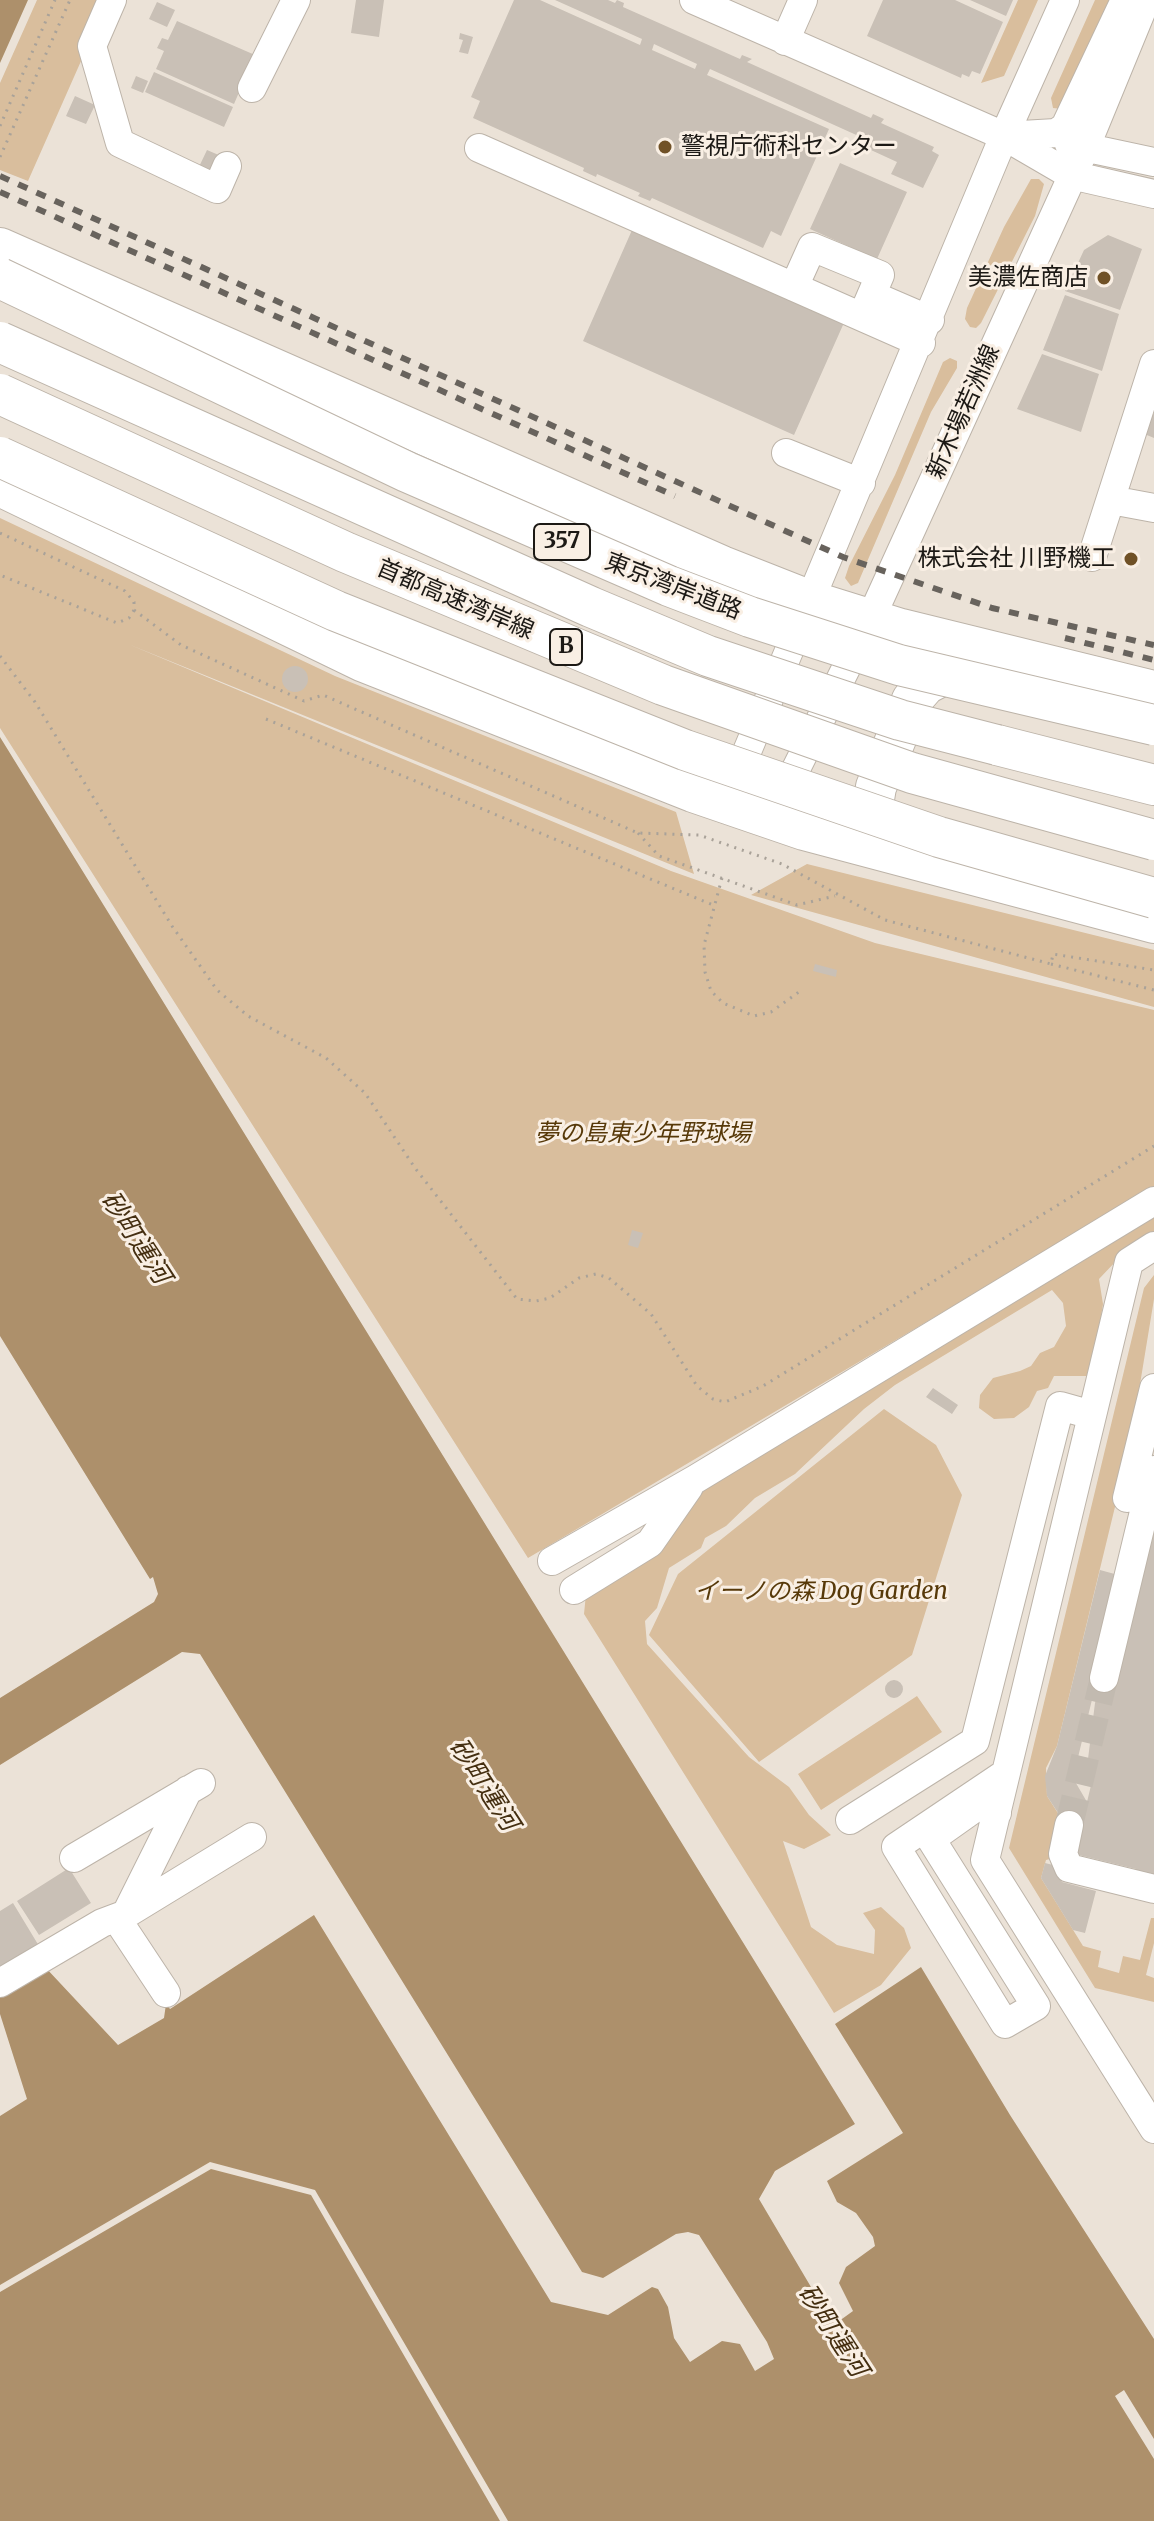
<!DOCTYPE html>
<meta charset="utf-8">
<style>
body{margin:0}
canvas{display:block;background:#ebe2d7}
</style>
<canvas width="1154" height="2521"></canvas>
<script>
const ctx = document.querySelector('canvas').getContext('2d');
ctx.lineJoin = 'round';
function paint(path, color) {
  ctx.fillStyle = color;
  ctx.fill(path, 'evenodd');
}
function shape(rows) {
  const path = new Path2D();
  for (const r of rows) {
    if (r.length === 3) {
      path.moveTo(r[0] + r[2], r[1]);
      path.arc(r[0], r[1], r[2], 0, 2 * Math.PI);
      continue;
    }
    path.moveTo(r[0], r[1]);
    for (let i = 2; i < r.length; i += 2) path.lineTo(r[i], r[i + 1]);
  }
  return path;
}
function strokePath(path, color, width, dash) {
  ctx.strokeStyle = color;
  ctx.lineWidth = width;
  ctx.lineCap = dash ? 'butt' : 'round';
  ctx.setLineDash(dash || []);
  ctx.stroke(path);
}
function write(font, color, halo, rows, align = 'center') {
  ctx.font = font + ' Merriweather,"Noto Sans JP",serif';
  ctx.lineWidth = 6;
  ctx.setLineDash([]);
  ctx.textBaseline = 'middle';
  ctx.strokeStyle = halo;
  ctx.fillStyle = color;
  for (const [text, x, y, turn = 0] of rows) {
    ctx.save();
    ctx.translate(x, y);
    ctx.rotate((+turn || 0) * Math.PI / 180);
    ctx.textAlign = isNaN(turn) ? turn : align;
    if (halo) ctx.strokeText(text, 0, 0);
    ctx.fillText(text, 0, 0);
    ctx.restore();
  }
}
paint(shape([
 [37,0,108,0,28,181,0,170,0,83],
 [1018,0,1038,0,1004,76,981,83],
 [1095,0,1118,0,1062,109,1053,108,1051,98],
 [1031,179,1039,179,1044,184,1035,216,981,323,976,328,970,327,965,319,967,308,1004,227],
 [950,358,957,361,957,368,931,412,858,583,851,586,845,578,849,566,895,475,943,362],
 [0,518,335,676,676,812,694,874,128,644,671,871,875,943,1154,1010,1154,1187,528,1558,0,728],
 [807,864,1154,950,1154,1007,751,895],
 [1154,1214,1154,1234,1136,1240,1099,1279,1103,1304,1096,1350,1087,1376,1054,1376,1048,1388,1037,1391,1029,1407,1014,1418,994,1419,979,1408,980,1395,993,1378,1020,1371,1031,1366,1040,1353,1054,1347,1066,1326,1063,1303,1052,1290,895,1385,864,1409,795,1474,755,1498,726,1526,705,1538,701,1548,669,1568,657,1608,645,1621,647,1644,749,1757,789,1787,809,1815,831,1835,804,1849,783,1841,811,1927,837,1945,874,1954,875,1930,863,1913,881,1907,904,1928,911,1948,881,1985,834,2013,584,1614,586,1594,704,1486],
 [1154,1275,1154,1299,1130,1445,1057,1746,1046,1768,1047,1796,1061,1818,1054,1858,1046,1860,1041,1878,1083,1946,1101,1951,1098,1967,1119,1973,1123,1956,1140,1960,1151,1918,1154,1918,1154,1943,1146,1975,1154,1978,1154,2002,1095,1988,1009,1848,1144,1288],
 [884,1409,936,1445,962,1495,912,1655,759,1762,649,1635,678,1574],
 [917,1696,942,1732,821,1810,798,1774]
]), '#d9be9d');
paint(shape([
 [0,0,28,0,0,63],
 [0,737,855,2124,775,2171,759,2199,824,2309,835,2324,853,2311,839,2283,846,2267,875,2246,873,2237,856,2213,837,2202,827,2181,903,2133,835,2024,921,1967,1010,2115,1154,2339,1154,2521,0,2521,0,2116,27,2099,0,2014,0,1994,45,1967,118,2045,164,2018,166,2004,170,2009,314,1915,551,2302,608,2315,652,2287,658,2289,668,2307,674,2338,690,2362,722,2341,740,2344,755,2371,774,2359,767,2342,699,2235,688,2232,676,2234,603,2278,582,2272,200,1654,182,1652,0,1765,0,1698,154,1602,158,1594,153,1577,150,1579,0,1336]
]), '#ad906b');
paint(shape([
 [210,2162,315,2190,508,2521,500,2521,311,2195,211,2169,0,2292,0,2285],
 [1124,2390,1154,2439,1154,2459,1115,2396]
]), '#ebe2d7');
paint(shape([
 [356,0,384,0,379,37,351,33],
 [514,0,540,0,640,45,642,39,555,0,608,0,615,3,617,0,624,3,623,7,740,59,742,55,752,59,747,62,871,118,873,114,884,119,881,123,934,147,932,151,939,155,923,188,891,174,897,162,860,145,863,138,710,69,707,75,829,129,781,236,771,231,763,248,652,198,650,201,638,196,640,193,597,174,596,177,583,171,584,168,473,118,480,101,471,97],
 [654,44,697,64,695,69,652,50],
 [883,0,955,0,1003,22,980,74,972,71,969,77,962,74,961,78,867,36],
 [970,0,1013,0,1006,16],
 [157,2,175,10,167,27,149,19],
 [177,21,255,55,234,104,156,69,164,51,157,48,162,38,168,40],
 [460,33,473,37,468,54,459,52,463,40,459,39],
 [154,72,233,107,224,127,145,92],
 [136,76,148,81,143,93,131,88],
 [75,96,95,105,86,124,66,116],
 [207,150,221,156,211,177,197,171],
 [840,163,907,192,877,259,810,229],
 [636,221,847,316,794,435,583,341],
 [1108,235,1142,249,1120,310,1065,291,1084,250],
 [1065,295,1119,314,1102,371,1043,350],
 [1042,354,1099,374,1081,432,1017,409],
 [1145,412,1154,414,1154,438,1142,433],
 [295,679,13],
 [815,964,837,970,836,977,813,971],
 [632,1230,643,1233,638,1248,628,1245],
 [933,1388,958,1405,952,1414,926,1397],
 [1154,1526,1154,1878,1135,1874,1136,1869,1075,1854,1064,1822,1047,1796,1045,1776,1057,1746,1100,1570,1122,1576,1073,1778,1087,1802,1093,1777,1086,1775,1095,1703],
 [894,1689,9],
 [1045,1863,1053,1865,1062,1882,1096,1891,1085,1933,1073,1930,1041,1878],
 [69,1868,91,1903,39,1935,17,1901],
 [13,1903,39,1946,0,1970,0,1911]
]), '#c9c0b6');
strokePath(shape([
 [1069,1825,1104,1678]
]), '#c2bab0', 28, [28, 14]);
const minor = shape([
 [112,0,92,46,120,143,217,189,227,166],
 [694,0,1004,136,1071,175,1154,194],
 [785,41,803,0],
 [252,88,296,0],
 [1004,136,1056,133,1065,127,1125,0],
 [1069,144,1154,162],
 [479,148,921,343],
 [794,287,812,247,880,275,862,317],
 [872,295,930,320],
 [786,453,861,483],
 [1111,500,1154,508],
 [1092,557,1154,364],
 [733,785,1004,136,1065,0],
 [781,799,870,620,1086,146,1146,0],
 [1154,1246,1129,1262,985,1860,1154,2129],
 [1127,1498,1154,1388],
 [552,1561,694,1480,1154,1201],
 [574,1590,650,1543,689,1487],
 [1104,1678,1154,1470],
 [997,1813,979,1805,931,1839,1036,2006,1005,2024,896,1847,1006,1773],
 [850,1820,975,1741,1060,1406,1092,1415],
 [1069,1825,1063,1854,1069,1868,1154,1889],
 [74,1858,201,1783],
 [126,1914,188,1790],
 [117,1919,166,1993],
 [0,1983,102,1923,126,1914,252,1837]
]);
const highway = shape([
 [0,248,722,566,811,601,901,629,1154,691],
 [0,486,364,662,693,792,804,830,1154,923],
 [997,745,1154,785],
 [885,844,879,836,873,805,876,787,912,700,926,684,957,668,967,669]
]);
strokePath(minor, '#bdb4a9', 30);
strokePath(highway, '#bdb4a9', 42);
strokePath(shape([
 [0,126,55,0],
 [0,157,70,0],
 [0,533,125,591,134,602,134,610,129,618,117,623,0,575],
 [134,610,181,645,304,701,323,695,638,833,699,835,782,864,885,920,1051,964,1053,954,1154,970],
 [0,656,35,702,172,926,217,990,248,1016,326,1058,365,1093,415,1168,517,1299,536,1301,550,1298,579,1278,596,1274,609,1278,651,1314,697,1386,713,1399,725,1402,763,1386,1154,1146],
 [266,719,713,905],
 [638,833,659,856,797,905,835,896],
 [722,878,704,945,705,972,711,991,723,1003,754,1016,771,1012,803,989],
 [1051,964,1154,990]
]), '#a9a299', 3, [2, 6]);
strokePath(minor, '#fff', 28);
strokePath(highway, '#fff', 40);
strokePath(shape([
 [0,176,843,557,992,608,1154,645],
 [0,192,675,496],
 [1065,638,1154,660]
]), '#68635d', 6, [10, 10]);
const highwayBridge = shape([
 [0,278,407,472,669,586,750,617,899,665,1154,725],
 [0,342,591,607,708,656,900,720,997,745],
 [0,394,345,552,663,685,912,773,1154,840],
 [0,457,336,611,685,750,939,837,1154,898]
]);
strokePath(highwayBridge, '#bdb4a9', 42, []);
strokePath(highwayBridge, '#fff', 40);
for (const [x, y, r, color] of [
 [665,147,8,"#705126"],
 [1104,278,8,"#705126"],
 [1131,559,8,"#705126"]
]) {
  const dot = new Path2D();
  dot.arc(x, y, r, 0, 2 * Math.PI);
  ctx.fillStyle = color;
  ctx.fill(dot);
  strokePath(dot, '#f9efe4', 3);
}
for (const [x, y, w] of [
 [562,542,56],
 [566,647,32]
]) {
  const box = new Path2D();
  box.roundRect(x - w / 2, y - 18, w, 36, 6);
  ctx.fillStyle = '#f9efe4';
  ctx.fill(box);
  strokePath(box, '#1c1915', 2);
}
write('bold 22px', '#1c1915', null, [
 ["357",562,542],
 ["B",566,647]
]);
write('24px', '#1c1915', '#f9efe4', [
 ["警視庁術科センター",681,147,"left"],
 ["美濃佐商店",1088,278],
 ["株式会社 川野機工",1115,559]
], 'right');
write('24px', '#1c1915', '#f9efe4', [
 ["新木場若洲線",964,412,-66],
 ["東京湾岸道路",673,587,21],
 ["首都高速湾岸線",455,600,23]
]);
write('italic 24px', '#573909', '#f9efe4', [
 ["夢の島東少年野球場",643,1134],
 ["イーノの森 Dog Garden",821,1592]
]);
write('italic 26px', '#452f11', '#f9efe4', [
 ["砂町運河",135,1238,57],
 ["砂町運河",483,1785,57],
 ["砂町運河",832,2331,57]
]);
</script>
